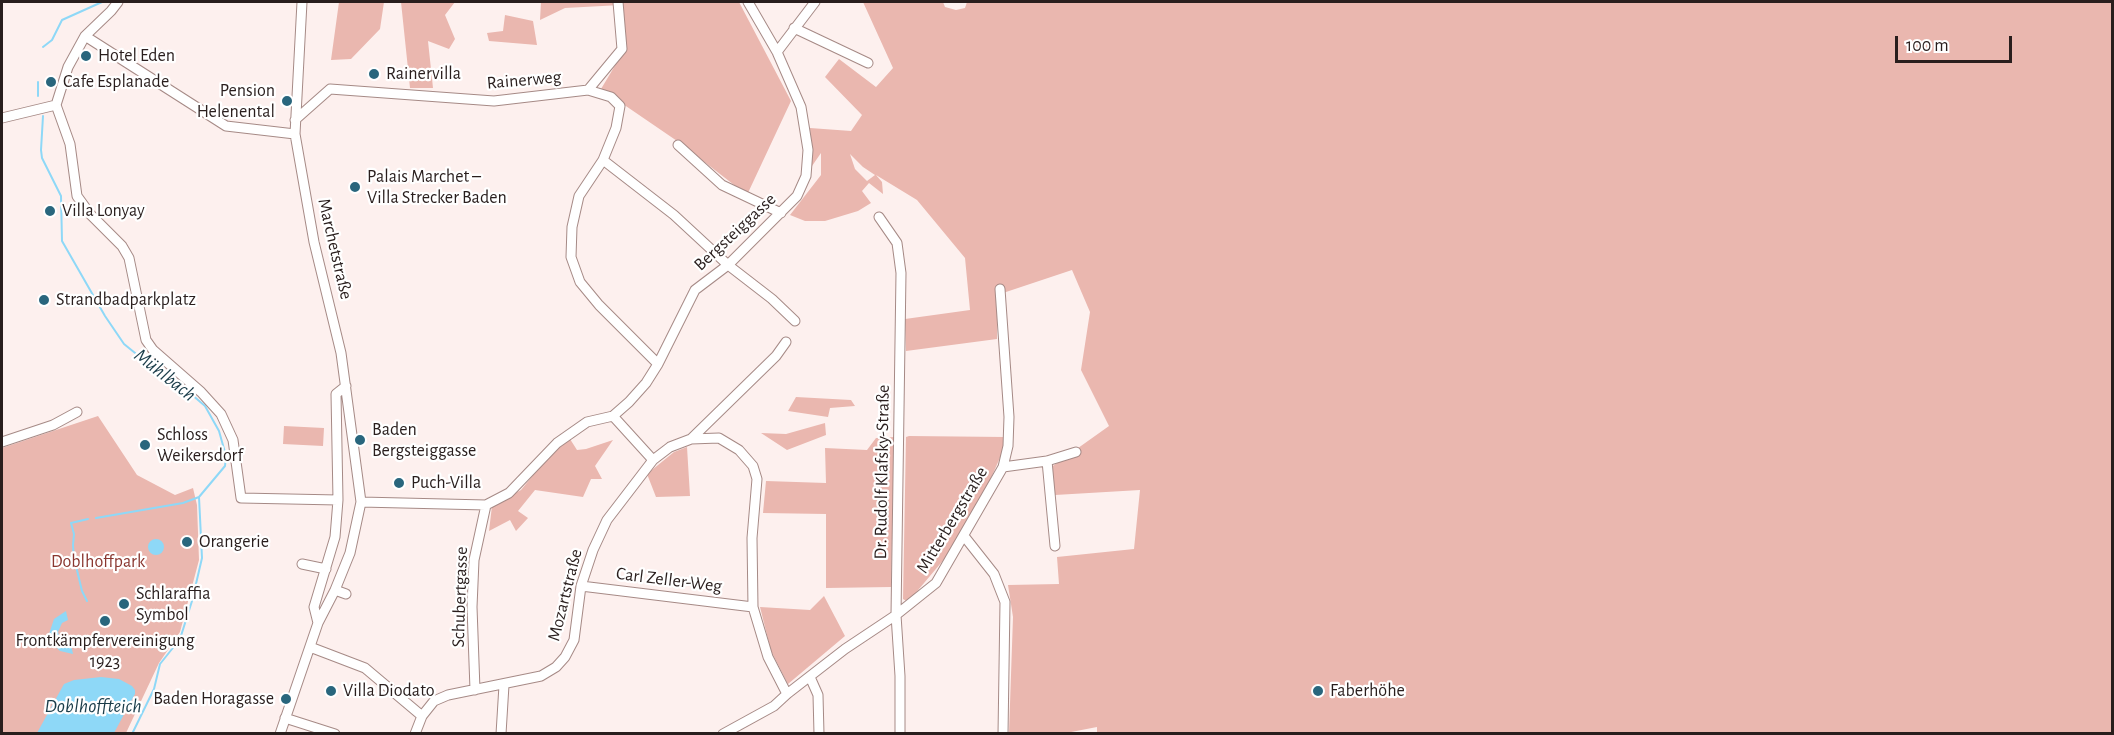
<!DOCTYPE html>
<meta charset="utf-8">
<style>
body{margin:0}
#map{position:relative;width:2114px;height:735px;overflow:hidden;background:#fdf0ee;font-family:"Alegreya Sans",sans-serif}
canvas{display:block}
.frame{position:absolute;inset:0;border:3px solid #291e1d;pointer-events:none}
.scale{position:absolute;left:1895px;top:36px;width:117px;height:27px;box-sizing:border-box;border:3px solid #291e1d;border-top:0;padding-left:8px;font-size:18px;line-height:21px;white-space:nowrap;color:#291e1d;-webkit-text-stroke:4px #fff;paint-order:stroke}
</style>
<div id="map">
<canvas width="2114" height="735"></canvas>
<div class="frame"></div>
<div class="scale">100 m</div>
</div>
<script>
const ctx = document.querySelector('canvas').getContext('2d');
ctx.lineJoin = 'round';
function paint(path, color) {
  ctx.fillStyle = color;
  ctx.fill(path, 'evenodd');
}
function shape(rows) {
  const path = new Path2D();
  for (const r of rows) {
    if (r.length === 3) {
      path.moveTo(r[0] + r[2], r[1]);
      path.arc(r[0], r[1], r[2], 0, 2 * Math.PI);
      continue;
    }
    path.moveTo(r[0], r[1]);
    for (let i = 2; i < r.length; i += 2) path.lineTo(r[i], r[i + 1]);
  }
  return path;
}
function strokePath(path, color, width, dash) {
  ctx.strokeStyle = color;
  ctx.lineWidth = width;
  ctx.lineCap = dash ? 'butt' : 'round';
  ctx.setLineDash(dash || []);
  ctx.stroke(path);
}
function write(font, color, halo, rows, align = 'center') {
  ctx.font = font + ' "Alegreya Sans",sans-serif';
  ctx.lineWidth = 4.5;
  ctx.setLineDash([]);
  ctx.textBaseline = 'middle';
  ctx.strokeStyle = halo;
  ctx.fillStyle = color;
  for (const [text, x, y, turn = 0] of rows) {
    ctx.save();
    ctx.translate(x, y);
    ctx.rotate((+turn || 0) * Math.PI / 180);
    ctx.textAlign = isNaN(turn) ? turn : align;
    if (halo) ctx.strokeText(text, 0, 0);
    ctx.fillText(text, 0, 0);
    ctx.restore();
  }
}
paint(shape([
 [339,2,384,2,380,29,351,59,331,60],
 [401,2,455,2,445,15,455,39,449,49,428,41,433,88,410,88],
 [541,2,739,2,791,101,747,195,680,143,601,89,625,49,621,5,565,8,540,20],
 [863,2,943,2,945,7,956,10,965,8,967,2,2112,2,2112,733,1097,734,1097,727,1066,733,1009,733,1013,617,1008,585,1059,584,1057,557,1134,549,1140,490,1055,495,1050,468,1109,426,1081,370,1090,312,1072,270,997,295,997,339,906,351,905,319,970,310,965,258,917,200,876,175,882,182,883,194,869,183,862,191,871,203,858,211,825,221,805,221,790,215,821,175,821,153,812,166,810,128,851,131,862,115,825,77,839,59,876,87,893,68],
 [850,154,863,167,875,175,867,181,855,169],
 [505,15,533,21,537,45,489,41,487,33,503,31],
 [796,397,851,400,855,406,830,408,828,417,788,411],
 [98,416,137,475,175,495,193,488,197,505,199,560,180,632,159,663,126,733,2,733,2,448],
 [825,423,826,435,787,450,761,433,786,434],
 [284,426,324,428,323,446,283,444],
 [909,436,1005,437,1002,453,988,485,946,557,908,602,903,599,906,437],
 [894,437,891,587,826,588,826,514,763,513,766,481,826,483,825,448,867,450,876,438],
 [570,439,577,450,586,449,613,440,595,466,602,479,591,479,583,497,535,490,518,511,528,518,516,531,510,520,489,531,492,506,521,490,556,447],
 [687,447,690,496,656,497,647,474,674,452],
 [824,596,845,636,788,684,771,651,760,607,810,610]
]), '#eab7af');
paint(shape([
 [156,547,8],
 [66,611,68,620,62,623,58,632,61,641,71,645,73,654,60,651,53,644,49,634,54,619],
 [101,677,119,679,132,686,135,690,135,694,114,733,37,733,64,684,74,680]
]), '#8ed8f7');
strokePath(shape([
 [43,47,52,40,62,20,102,2],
 [38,82,38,96],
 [43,116,41,150,42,158,61,196,62,241,105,316,124,344,140,357,162,369,205,406,219,431,226,456,225,466,199,497,202,558,192,601,180,639,160,664,154,689,132,734],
 [96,518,183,503,199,497],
 [74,560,73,545,74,534,71,523,88,519],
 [76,566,82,591,87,601]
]), '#8ed8f7', 2);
const minor = shape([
 [118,2,111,11,85,36,68,67,56,105,70,144,77,196,90,214,122,246,129,258,146,340,153,350,201,392,221,414,233,440,241,498,338,500],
 [794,28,868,63],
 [85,36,226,126,295,134],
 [777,52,815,2],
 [588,90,622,49,618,2],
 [2,118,56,105],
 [295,120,330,89,494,101,588,90,611,97,620,106,616,128,603,160,579,196,572,227,571,257,580,282,599,305,658,364],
 [678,145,722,185,781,213],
 [603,160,674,215,728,265,772,299,795,321],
 [879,217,897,243,901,273,896,615,900,676,900,734],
 [613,416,653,460],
 [691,439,776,356,786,342],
 [2,442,53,425,77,412],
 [1047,461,1055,546],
 [1003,467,1047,461,1076,452],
 [361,502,486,505,509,493,557,443,587,422,613,416,629,402,646,383,658,364,695,290,728,265,797,196,806,176,808,150,801,107,777,52,748,2],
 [964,536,994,574,1005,602,1003,734],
 [302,564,326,569],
 [581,586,753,607],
 [335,590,346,594],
 [318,623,314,607,335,537,338,500,336,394,346,386],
 [310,647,365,668,422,716],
 [810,677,818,695,819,734],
 [475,690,472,607,474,560,486,505],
 [285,718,335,734],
 [280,734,318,623,335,590,350,553,361,502,341,353,314,242,295,134,302,2],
 [415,734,422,716,434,701,448,695,541,676,556,667,565,657,574,640,581,586,593,550,607,520,653,460,670,447,691,439,719,438,739,450,753,466,757,479,752,538,753,607,768,657,787,694],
 [501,734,504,685],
 [723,734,774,706,787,694,845,649,896,615,936,583,1003,467,1008,446,1009,417,1000,289]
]);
strokePath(minor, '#a68a86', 11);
strokePath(minor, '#fff', 9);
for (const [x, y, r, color] of [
 [86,56,6,"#29667d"],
 [374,74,6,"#29667d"],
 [51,82,6,"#29667d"],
 [287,101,6,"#29667d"],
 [355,187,6,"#29667d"],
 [50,211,6,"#29667d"],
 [44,300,6,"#29667d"],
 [360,440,6,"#29667d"],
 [145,445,6,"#29667d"],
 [399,483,6,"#29667d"],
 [187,542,6,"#29667d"],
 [124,604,6,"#29667d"],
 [105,621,6,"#29667d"],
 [331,691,6,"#29667d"],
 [1318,691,6,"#29667d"],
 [286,699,6,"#29667d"]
]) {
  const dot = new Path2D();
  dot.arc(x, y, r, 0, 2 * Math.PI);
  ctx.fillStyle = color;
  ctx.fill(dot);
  strokePath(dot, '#fff', 2);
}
write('18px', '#291e1d', '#fff', [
 ["Hotel Eden",98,56],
 ["Rainervilla",386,74],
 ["Cafe Esplanade",63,82],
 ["Pension",275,91,"right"],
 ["Helenental",275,112,"right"],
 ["Palais Marchet –",367,177],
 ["Villa Strecker Baden",367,198],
 ["Villa Lonyay",62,211],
 ["Strandbadparkplatz",56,300],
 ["Baden",372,430],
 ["Bergsteiggasse",372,451],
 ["Schloss",157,435],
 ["Weikersdorf",157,456],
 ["Puch-Villa",411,483],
 ["Orangerie",199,542],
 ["Schlaraffia",136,594],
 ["Symbol",136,615],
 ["Frontkämpfervereinigung",105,641,"center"],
 ["1923",105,662,"center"],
 ["Villa Diodato",343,691],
 ["Faberhöhe",1330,691],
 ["Baden Horagasse",274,699,"right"]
], 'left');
write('18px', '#291e1d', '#fff', [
 ["Rainerweg",524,80,-5],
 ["Bergsteiggasse",735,232,-43],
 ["Marchetstraße",335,249,77],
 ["Dr. Rudolf Klafsky-Straße",882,472,-89],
 ["Mitterbergstraße",952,520,-59],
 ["Carl Zeller-Weg",669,580,7],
 ["Mozartstraße",565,595,-76],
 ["Schubertgasse",460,597,-88]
]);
write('18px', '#8a3730', '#fff', [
 ["Doblhoffpark",98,562]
]);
write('italic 20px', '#1a3c49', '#fff', [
 ["Mühlbach",165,375,38],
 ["Doblhoffteich",93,706]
]);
</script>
